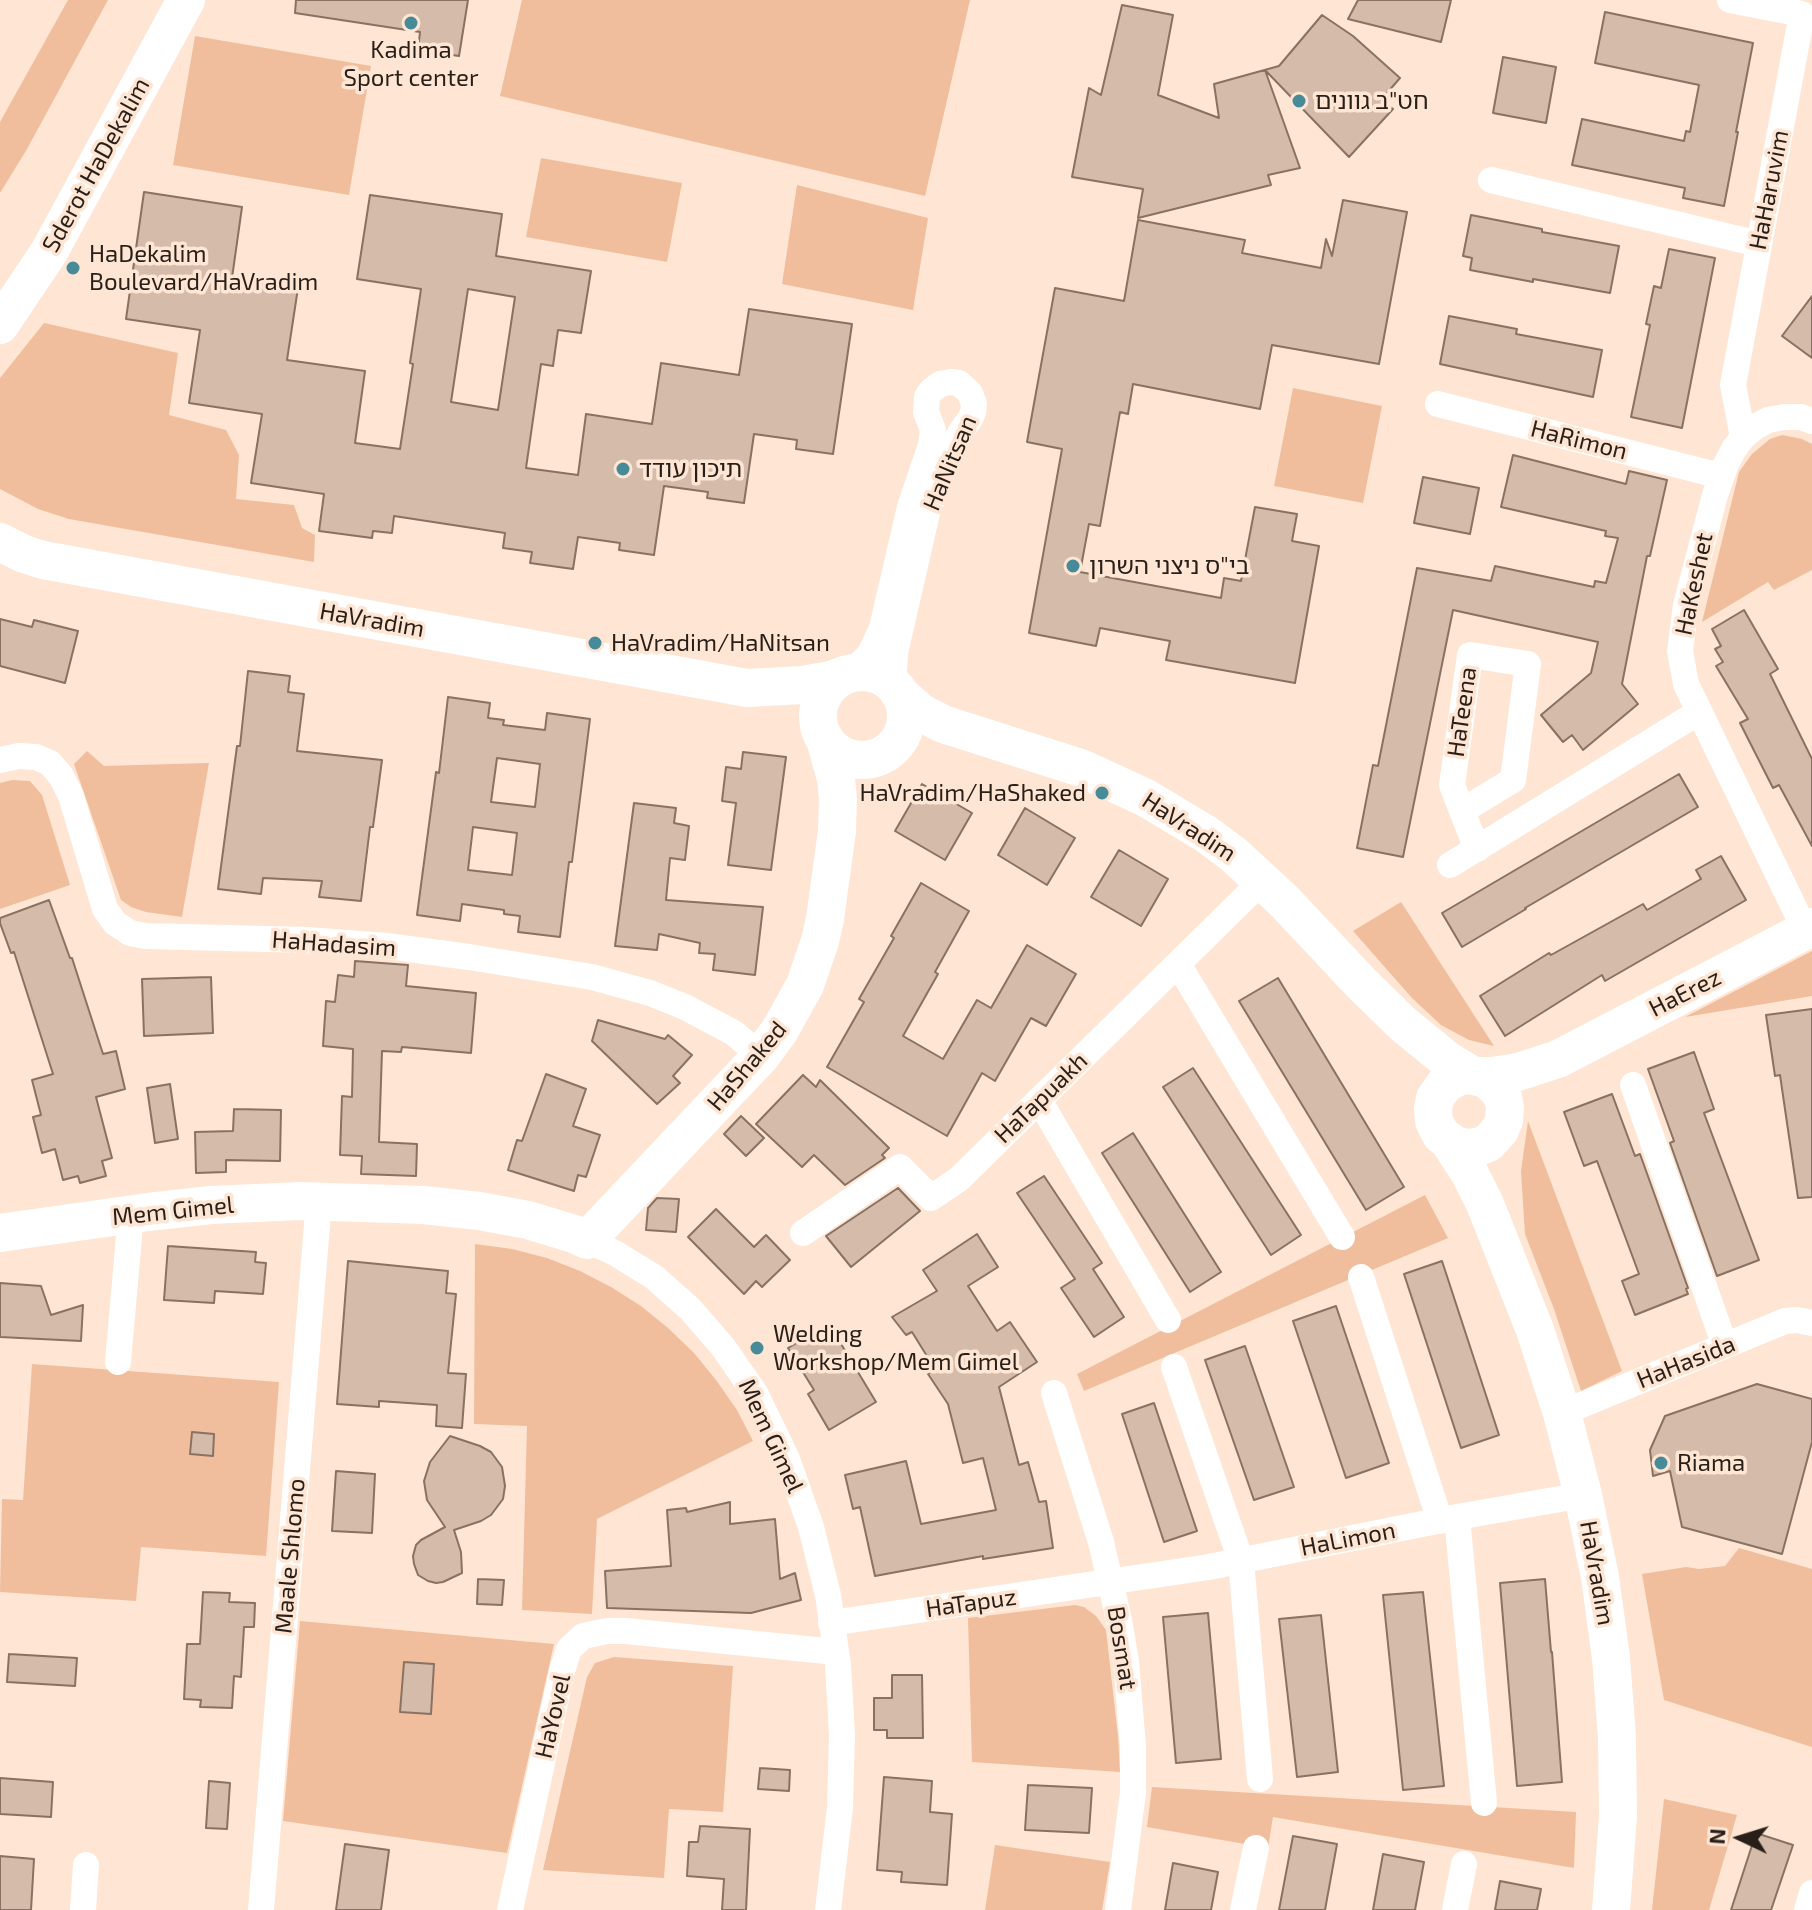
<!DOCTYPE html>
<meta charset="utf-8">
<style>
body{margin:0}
#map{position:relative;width:1812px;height:1910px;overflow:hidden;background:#ffe5d3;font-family:"Exo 2",sans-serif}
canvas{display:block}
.north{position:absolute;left:1700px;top:1798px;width:80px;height:80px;-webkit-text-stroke:6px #ffe5d3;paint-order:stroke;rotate:274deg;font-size:22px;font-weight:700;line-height:32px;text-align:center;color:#281f18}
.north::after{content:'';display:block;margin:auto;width:28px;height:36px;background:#281f18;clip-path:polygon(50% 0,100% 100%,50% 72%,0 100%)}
</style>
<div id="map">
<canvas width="1812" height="1910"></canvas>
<div class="north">N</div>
</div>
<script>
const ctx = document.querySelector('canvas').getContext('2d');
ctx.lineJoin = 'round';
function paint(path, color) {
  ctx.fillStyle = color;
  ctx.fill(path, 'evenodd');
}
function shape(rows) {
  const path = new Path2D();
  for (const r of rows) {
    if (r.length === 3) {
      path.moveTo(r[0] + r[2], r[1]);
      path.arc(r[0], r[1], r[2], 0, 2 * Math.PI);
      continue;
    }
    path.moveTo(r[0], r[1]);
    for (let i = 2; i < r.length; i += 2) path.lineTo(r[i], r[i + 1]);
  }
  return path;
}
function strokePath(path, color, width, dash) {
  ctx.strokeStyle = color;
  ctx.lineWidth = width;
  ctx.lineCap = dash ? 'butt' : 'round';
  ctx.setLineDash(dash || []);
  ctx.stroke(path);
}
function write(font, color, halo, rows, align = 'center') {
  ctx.font = font + ' "Exo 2","Noto Sans Hebrew",sans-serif';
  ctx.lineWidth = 7;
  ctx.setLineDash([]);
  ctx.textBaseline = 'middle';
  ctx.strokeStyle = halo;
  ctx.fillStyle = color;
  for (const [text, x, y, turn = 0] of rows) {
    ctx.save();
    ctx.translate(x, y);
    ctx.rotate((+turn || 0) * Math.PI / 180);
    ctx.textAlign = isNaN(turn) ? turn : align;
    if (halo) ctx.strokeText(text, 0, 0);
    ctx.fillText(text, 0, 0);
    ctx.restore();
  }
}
paint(shape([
 [68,0,108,0,27,149,0,193,0,122],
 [522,0,970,0,925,196,500,96],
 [195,36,371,66,349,195,173,165],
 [541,158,682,183,667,262,526,237],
 [797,185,928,218,913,310,782,284],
 [44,323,178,353,169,415,226,430,239,455,236,499,294,505,302,528,315,535,314,562,69,519,38,509,0,489,0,378],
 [1293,388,1382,406,1363,503,1274,486],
 [1782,435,1802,439,1812,444,1812,570,1774,590,1768,582,1702,622,1739,472,1752,454,1770,439],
 [87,751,104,766,209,763,182,917,146,912,131,907,121,900,74,764],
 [12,780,30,781,42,795,70,885,0,909,0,783],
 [1401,902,1494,1046,1469,1040,1441,1025,1412,998,1353,931],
 [1812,951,1812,996,1685,1017],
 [1528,1121,1622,1371,1581,1391,1554,1309,1525,1234,1521,1171],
 [1425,1195,1448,1238,1084,1391,1077,1374],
 [475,1244,512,1249,547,1258,580,1271,611,1287,641,1306,668,1328,694,1353,716,1380,737,1410,753,1441,597,1519,592,1614,522,1610,527,1426,474,1424],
 [32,1364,279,1382,266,1556,141,1547,136,1601,0,1592,2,1499,23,1500],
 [1739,1548,1812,1569,1812,1747,1664,1700,1642,1574,1686,1567,1699,1569,1725,1566],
 [1075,1605,1084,1607,1096,1616,1106,1630,1118,1736,1120,1772,972,1762,968,1618],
 [300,1621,554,1644,507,1853,283,1821],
 [614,1657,733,1666,723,1812,669,1809,664,1878,543,1870,587,1677,595,1663],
 [1152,1787,1576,1812,1574,1868,1273,1817,1268,1848,1147,1827],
 [1664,1799,1737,1815,1709,1910,1652,1910],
 [995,1845,1110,1862,1102,1910,985,1910]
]), '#f0be9c');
const building = shape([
 [296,0,468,0,459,56,418,50,420,32,295,13,296,0],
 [1358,0,1451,0,1441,42,1348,19,1358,0],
 [1122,5,1173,15,1158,95,1219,118,1214,84,1279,66,1322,15,1353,36,1400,78,1381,100,1393,109,1349,157,1265,70,1300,168,1268,175,1271,185,1138,218,1143,189,1072,177,1089,88,1101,95,1122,5],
 [1605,12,1753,43,1736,132,1738,132,1724,206,1683,198,1685,188,1572,165,1582,119,1684,141,1686,131,1690,132,1699,85,1595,63,1605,12],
 [1503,57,1556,67,1546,123,1493,113,1503,57],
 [144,192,242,207,232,278,298,288,287,360,365,371,355,443,400,449,413,364,410,363,421,289,357,279,370,195,502,214,496,256,591,271,581,333,558,330,553,366,541,364,526,468,578,475,586,414,652,424,661,363,739,375,749,309,852,324,833,454,796,449,797,440,754,434,744,503,707,498,708,492,664,486,654,555,619,550,620,543,578,537,573,569,530,563,532,552,503,548,505,533,394,516,392,533,373,531,372,538,319,531,324,494,251,483,262,414,189,403,200,330,126,319,144,192],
 [468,289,515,297,498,410,451,402,468,289],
 [1343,200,1407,212,1379,364,1272,345,1260,409,1133,384,1128,414,1120,412,1100,526,1089,524,1080,572,1221,598,1224,578,1241,581,1255,507,1297,514,1292,541,1319,546,1295,683,1166,660,1170,641,1100,628,1096,646,1029,633,1062,449,1027,442,1055,288,1124,301,1138,220,1245,240,1242,253,1321,268,1326,239,1332,256,1343,200],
 [1471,215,1542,229,1542,232,1619,246,1610,293,1533,279,1533,282,1470,270,1472,258,1463,256,1471,215],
 [1669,249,1715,258,1682,428,1631,417,1650,325,1646,324,1654,286,1661,288,1669,249],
 [1812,296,1812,358,1782,336,1812,296],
 [1449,316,1517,329,1516,334,1602,350,1593,397,1440,364,1449,316],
 [1513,455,1626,484,1629,471,1667,480,1650,556,1647,556,1622,684,1638,704,1583,750,1572,735,1563,742,1541,715,1591,673,1598,642,1453,610,1403,857,1357,848,1373,765,1378,766,1417,568,1491,581,1495,566,1594,587,1595,581,1606,583,1618,538,1605,536,1606,531,1501,507,1513,455],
 [1423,477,1479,488,1470,534,1414,523,1423,477],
 [1744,610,1778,669,1770,674,1812,759,1812,846,1779,785,1773,788,1740,723,1748,719,1716,666,1723,662,1715,649,1721,646,1712,629,1744,610],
 [0,619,32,627,34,620,78,631,65,683,0,666,0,619],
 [248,671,290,676,288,692,304,694,297,751,382,760,373,827,370,827,361,901,319,897,322,881,263,878,261,894,218,889,237,746,240,746,248,671],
 [448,697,490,703,488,718,504,720,503,725,545,730,547,713,590,719,572,862,569,862,560,937,518,932,520,916,504,914,504,910,462,904,460,921,417,915,436,772,439,773,448,697],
 [497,758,540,764,535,807,491,802,497,758],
 [473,827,517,833,512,875,468,870,473,827],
 [743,752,786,757,771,870,728,865,736,803,722,801,726,767,741,769,743,752],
 [1679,774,1698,807,1525,908,1526,909,1462,947,1442,913,1679,774],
 [922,784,972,813,945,860,895,831,922,784],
 [634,803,676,808,674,823,689,826,685,860,670,858,666,900,763,907,755,975,713,970,715,954,699,953,700,943,659,934,657,950,615,946,634,803],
 [1025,808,1075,838,1047,885,998,855,1025,808],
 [1119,850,1168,879,1141,926,1091,897,1119,850],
 [1721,856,1746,900,1605,981,1602,975,1505,1036,1480,996,1549,953,1551,955,1643,904,1647,910,1701,879,1696,870,1721,856],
 [921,883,969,911,935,972,938,974,903,1036,943,1059,977,1000,991,1008,1027,945,1076,974,1046,1026,1031,1018,995,1081,982,1073,947,1136,827,1067,864,1002,859,999,894,938,891,936,921,883],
 [49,900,70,958,72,958,103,1054,116,1051,125,1089,96,1097,112,1158,102,1161,106,1176,80,1183,78,1176,63,1180,55,1149,42,1153,33,1117,41,1115,32,1080,53,1074,14,952,11,953,0,923,0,918,49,900],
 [355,961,408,965,406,986,476,993,471,1053,402,1047,401,1052,382,1051,379,1142,417,1144,416,1176,361,1174,362,1156,340,1155,342,1096,352,1097,353,1049,323,1046,326,1001,335,1002,338,975,354,977,355,961],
 [211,977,213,1033,144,1036,142,979,211,977],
 [1278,978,1404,1187,1366,1210,1239,1001,1278,978],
 [1812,1009,1812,1197,1798,1198,1780,1075,1775,1076,1766,1015,1812,1009],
 [598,1020,665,1039,668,1035,692,1055,673,1076,680,1083,657,1104,592,1041,598,1020],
 [1694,1052,1714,1109,1704,1113,1759,1260,1717,1276,1670,1143,1674,1141,1648,1069,1694,1052],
 [1193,1068,1301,1235,1271,1255,1163,1087,1193,1068],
 [546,1074,586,1089,573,1126,600,1135,586,1177,578,1175,574,1191,508,1170,517,1140,522,1141,546,1074],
 [803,1075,816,1087,820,1080,889,1148,882,1155,885,1158,845,1185,814,1155,802,1167,756,1124,803,1075],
 [170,1084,178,1139,155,1143,147,1088,170,1084],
 [1612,1094,1635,1156,1640,1154,1688,1288,1686,1289,1688,1294,1635,1315,1622,1281,1639,1274,1597,1161,1584,1166,1564,1112,1612,1094],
 [234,1109,281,1110,280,1161,226,1160,226,1172,196,1173,195,1132,233,1131,234,1109],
 [741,1116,764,1138,746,1156,724,1134,741,1116],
 [1133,1133,1221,1272,1190,1292,1102,1153,1133,1133],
 [1044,1176,1102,1263,1093,1269,1124,1317,1094,1337,1061,1288,1075,1279,1017,1193,1044,1176],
 [898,1188,920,1211,851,1267,826,1236,898,1188],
 [657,1198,679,1199,676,1232,646,1230,648,1208,657,1198],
 [716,1209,754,1247,766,1235,790,1260,762,1287,756,1281,744,1294,688,1237,716,1209],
 [977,1234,998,1267,968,1286,997,1331,1010,1322,1037,1362,999,1387,1019,1465,1028,1462,1039,1502,1046,1501,1053,1548,983,1559,983,1556,875,1576,860,1507,853,1509,845,1475,906,1461,921,1524,996,1510,983,1458,963,1463,948,1404,928,1374,935,1369,912,1332,906,1335,892,1317,937,1291,923,1270,977,1234],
 [168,1246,256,1252,255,1262,266,1263,263,1294,215,1291,214,1303,164,1300,168,1246],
 [348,1261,448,1271,446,1293,456,1294,448,1373,466,1374,462,1428,436,1426,437,1405,379,1401,379,1407,337,1404,348,1261],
 [1442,1261,1499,1435,1461,1448,1404,1274,1442,1261],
 [0,1283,41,1286,51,1315,83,1305,81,1341,0,1337,0,1283],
 [1336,1306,1389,1463,1346,1478,1293,1321,1336,1306],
 [829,1324,876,1402,829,1430,808,1394,814,1390,788,1348,829,1324],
 [1245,1346,1294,1487,1254,1500,1205,1360,1245,1346],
 [1757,1384,1812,1399,1812,1442,1782,1554,1682,1527,1670,1471,1653,1476,1650,1450,1665,1416,1757,1384],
 [1154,1403,1197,1531,1164,1542,1122,1414,1154,1403],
 [192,1432,214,1434,213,1456,190,1454,192,1432],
 [450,1436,480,1446,491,1452,502,1467,505,1486,503,1499,491,1515,481,1521,454,1530,461,1552,462,1573,443,1582,436,1583,428,1581,418,1575,414,1564,413,1556,416,1545,421,1540,445,1527,427,1500,424,1481,430,1462,450,1436],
 [336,1471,375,1474,372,1533,332,1531,336,1471],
 [730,1502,730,1524,775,1519,780,1579,795,1573,801,1600,751,1613,607,1608,605,1571,671,1566,667,1510,686,1508,687,1512,730,1502],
 [478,1579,504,1580,502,1605,477,1604,478,1579],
 [1545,1579,1551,1652,1552,1652,1562,1782,1517,1786,1500,1583,1545,1579],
 [203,1592,230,1593,229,1602,255,1603,254,1627,244,1627,241,1677,234,1676,232,1708,200,1707,201,1700,184,1699,187,1644,200,1644,203,1592],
 [1423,1592,1444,1786,1403,1790,1383,1595,1423,1592],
 [1208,1613,1221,1759,1176,1763,1163,1617,1208,1613],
 [1321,1615,1338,1772,1297,1777,1279,1619,1321,1615],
 [9,1654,77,1658,75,1686,7,1682,9,1654],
 [404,1662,434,1664,431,1714,400,1712,404,1662],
 [892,1675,922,1675,923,1738,887,1738,887,1730,874,1730,874,1698,892,1698,892,1675],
 [760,1768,790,1770,789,1791,758,1789,760,1768],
 [884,1777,932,1781,930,1812,952,1814,947,1885,901,1882,902,1872,877,1870,884,1777],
 [0,1778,53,1782,51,1817,0,1814,0,1778],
 [209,1781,230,1783,227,1829,206,1828,209,1781],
 [1028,1785,1092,1788,1089,1833,1025,1830,1028,1785],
 [700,1826,750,1829,746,1910,722,1910,724,1879,687,1876,689,1842,698,1842,700,1826],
 [1756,1833,1793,1845,1771,1910,1731,1910,1756,1833],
 [1293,1836,1337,1844,1325,1910,1279,1910,1293,1836],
 [345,1844,389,1850,381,1910,336,1910,345,1844],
 [1383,1854,1424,1862,1415,1910,1373,1910,1383,1854],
 [0,1856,34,1859,31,1910,0,1910,0,1856],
 [1173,1863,1218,1872,1211,1910,1165,1910,1173,1863],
 [1500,1881,1541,1889,1537,1910,1495,1910,1500,1881]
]);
paint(building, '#d4bbaa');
strokePath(building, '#897262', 2);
strokePath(shape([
 [1730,0,1802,14,1733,385,1743,437],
 [1491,180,1759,244],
 [1438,404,1721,476],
 [851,673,870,654,882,628,910,507,931,445,933,430,926,412,927,397,931,391,940,384,951,382,959,383,970,393,974,404,973,412,970,419,960,433,944,466,927,513,895,653,894,671,895,687],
 [0,760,19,756,36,757,50,763,61,776,71,796,105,909,115,923,130,933,145,936,307,940,387,946,469,957,592,977,650,993,685,1007,734,1033,761,1056],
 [1462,811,1513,780,1528,664,1470,655,1452,785,1462,811,1477,849],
 [1450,865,1699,712],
 [1805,930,1686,684,1680,651,1686,605,1715,495,1726,464,1734,449,1743,437,1755,427,1768,420,1784,417,1801,417,1812,421],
 [1178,964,1342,1237],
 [1633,1085,1725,1346],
 [1039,1100,1168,1320],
 [803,1233,900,1167,931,1198,959,1179,1263,880],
 [587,1240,615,1253,654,1277,690,1309,723,1347,755,1393,787,1459,811,1527,828,1595,838,1665,842,1735,840,1807,828,1910],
 [1361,1277,1440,1521],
 [118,1362,131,1214],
 [1174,1367,1241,1561,1260,1779],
 [1054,1393,1101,1542,1119,1620,1126,1661,1133,1747,1133,1792,1118,1910],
 [1562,1413,1785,1321,1797,1320,1812,1323],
 [1457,1517,1484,1803],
 [831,1623,1209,1567,1457,1517,1583,1495],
 [83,1910,86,1865],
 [261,1910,319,1201],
 [510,1910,562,1671,569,1649,583,1636,607,1631,626,1631,836,1652],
 [1243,1910,1256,1848],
 [1455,1910,1464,1864],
 [1807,1910,1812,1893]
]), '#fff', 26);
strokePath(shape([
 [0,325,49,252,186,0],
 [0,542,24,554,43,560,747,688,802,685,831,680,844,675],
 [862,716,44],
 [899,693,920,712,943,724,1081,768,1146,798,1206,834,1233,854,1284,901,1361,983,1403,1024,1447,1060,1472,1075,1488,1080,1496,1088,1503,1097,1505,1108,1504,1120,1500,1130,1488,1143,1478,1147,1466,1148,1455,1145,1441,1135,1434,1121,1433,1109,1435,1098,1445,1084,1460,1076,1472,1075],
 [1477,1076,1493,1076,1518,1072,1558,1059,1812,927],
 [1450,1143,1469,1172,1485,1204,1535,1330,1562,1413,1583,1495,1600,1577,1611,1658,1617,1738,1618,1816,1611,1910],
 [0,1233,148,1212,211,1205,300,1201,424,1205,479,1211,528,1220,574,1234,587,1240,761,1056,780,1030,805,985,820,941,825,919,837,831,838,799,836,779,826,743]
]), '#fff', 38);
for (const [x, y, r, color] of [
 [411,23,8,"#478b99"],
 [1299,101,8,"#478b99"],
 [73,268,8,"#478b99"],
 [623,469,8,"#478b99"],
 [1073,566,8,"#478b99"],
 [595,643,8,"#478b99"],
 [1102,793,8,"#478b99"],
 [757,1348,8,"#478b99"],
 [1661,1463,8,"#478b99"]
]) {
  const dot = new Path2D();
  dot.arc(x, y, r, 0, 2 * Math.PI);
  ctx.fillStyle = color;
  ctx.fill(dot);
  strokePath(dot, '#ffe5d3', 3);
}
write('24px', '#281f18', '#ffe5d3', [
 ["Kadima",411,50,"center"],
 ["Sport center",411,78,"center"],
 ["חט\"ב גוונים",1315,101],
 ["HaDekalim",89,254],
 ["Boulevard/HaVradim",89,282],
 ["תיכון עודד",639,469],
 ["בי\"ס ניצני השרון",1089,566],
 ["HaVradim/HaNitsan",611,643],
 ["HaVradim/HaShaked",1086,793,"right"],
 ["Welding",773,1334],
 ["Workshop/Mem Gimel",773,1362],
 ["Riama",1677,1463]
], 'left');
write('24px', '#281f18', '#ffe5d3', [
 ["Sderot HaDekalim",96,165,-61],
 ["HaHaruvim",1769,190,-79],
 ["HaRimon",1579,440,14],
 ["HaNitsan",950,463,-67],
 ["HaKeshet",1694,584,-78],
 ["HaVradim",372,620,10],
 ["HaTeena",1462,712,-82],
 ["HaVradim",1189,827,33],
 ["HaHadasim",334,944,4],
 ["HaErez",1685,993,-27],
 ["HaShaked",747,1066,-50],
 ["HaTapuakh",1041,1098,-44],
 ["Mem Gimel",173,1211,-6],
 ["HaHasida",1686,1362,-22],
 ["Mem Gimel",771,1436,65],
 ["HaLimon",1348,1539,-11],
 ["Maale Shlomo",290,1556,-85],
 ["HaVradim",1597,1573,80],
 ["HaTapuz",971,1603,-8],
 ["Bosmat",1122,1648,81],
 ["HaYovel",553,1716,-77]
]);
</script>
